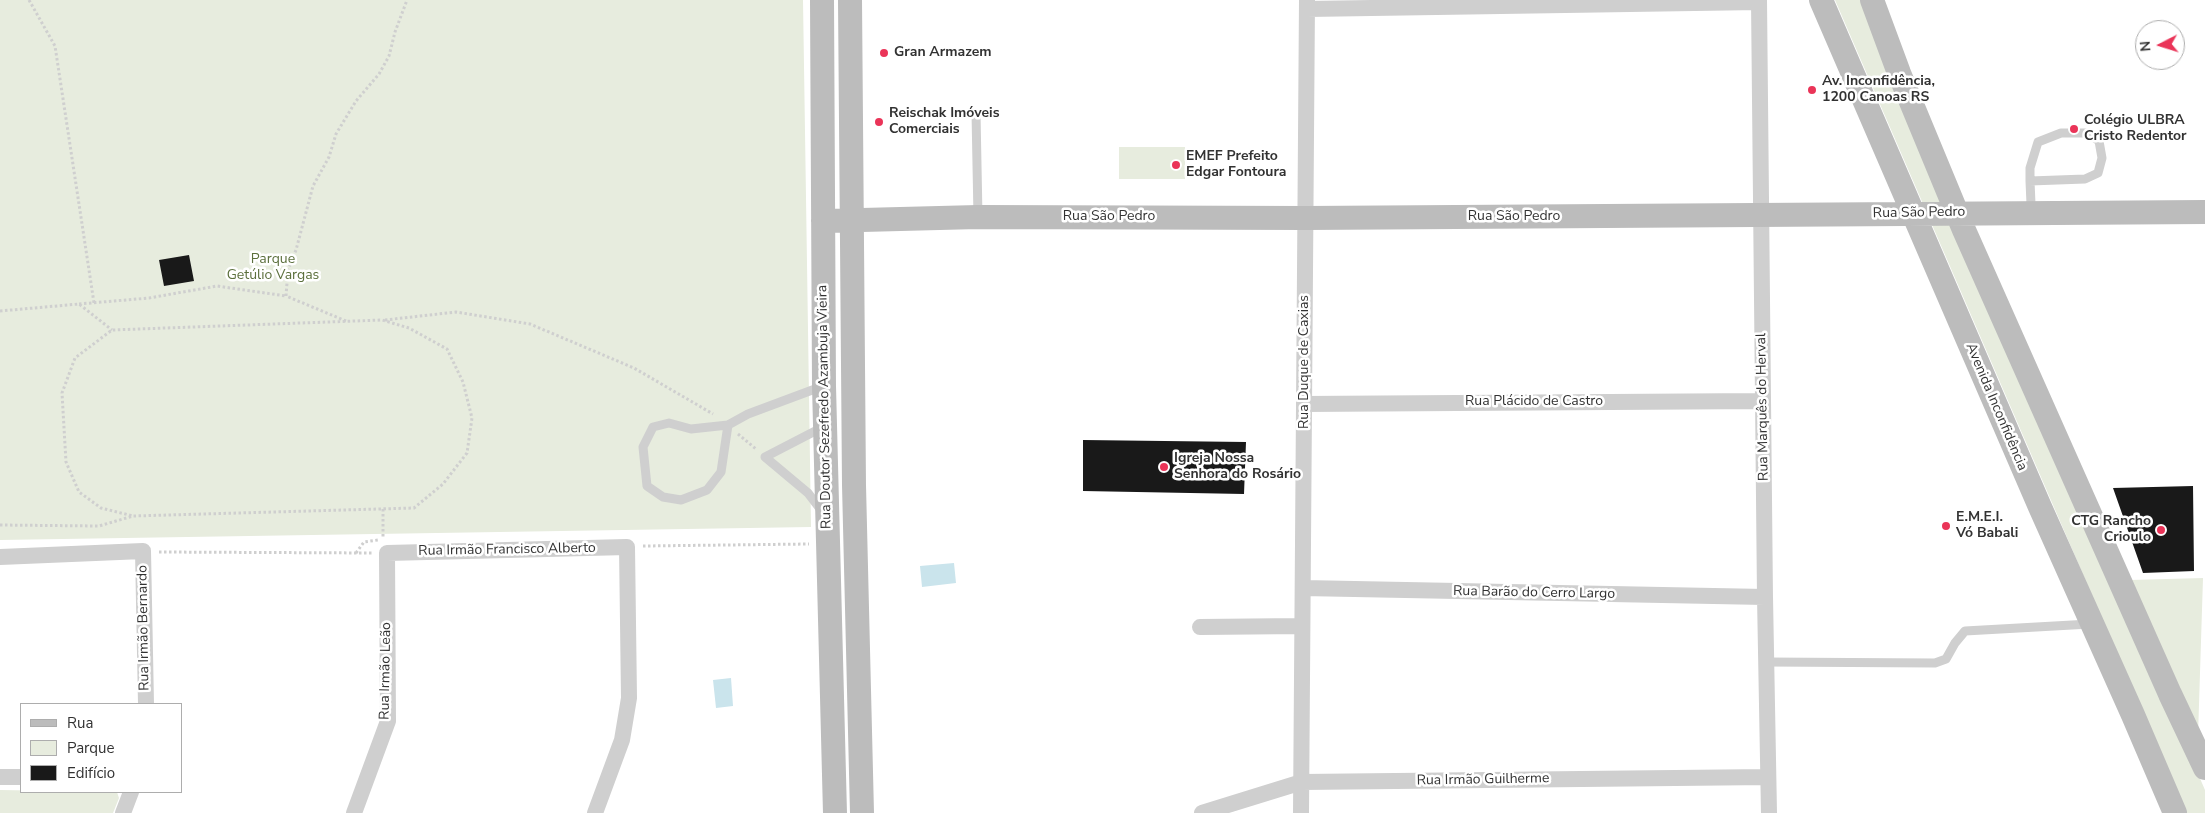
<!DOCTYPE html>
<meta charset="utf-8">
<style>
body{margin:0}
#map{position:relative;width:2205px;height:813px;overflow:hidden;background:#fff;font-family:"Nunito Sans",sans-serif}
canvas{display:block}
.legend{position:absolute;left:20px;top:703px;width:162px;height:90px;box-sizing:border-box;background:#fff;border:1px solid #adadad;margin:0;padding:6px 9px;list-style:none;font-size:15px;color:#323232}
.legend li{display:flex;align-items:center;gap:10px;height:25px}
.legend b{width:25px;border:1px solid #adadad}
.north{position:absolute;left:2135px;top:20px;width:50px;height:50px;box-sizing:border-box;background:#fff;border:1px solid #adadad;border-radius:50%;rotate:265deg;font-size:14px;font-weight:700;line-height:20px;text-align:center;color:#323232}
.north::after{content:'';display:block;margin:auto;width:18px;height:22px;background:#ea3458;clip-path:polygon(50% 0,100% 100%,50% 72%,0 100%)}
</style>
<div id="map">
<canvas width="2205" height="813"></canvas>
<ul class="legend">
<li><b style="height:6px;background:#bcbcbc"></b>Rua</li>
<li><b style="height:14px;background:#e7ecde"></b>Parque</li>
<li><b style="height:14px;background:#191919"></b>Edifício</li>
</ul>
<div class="north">N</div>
</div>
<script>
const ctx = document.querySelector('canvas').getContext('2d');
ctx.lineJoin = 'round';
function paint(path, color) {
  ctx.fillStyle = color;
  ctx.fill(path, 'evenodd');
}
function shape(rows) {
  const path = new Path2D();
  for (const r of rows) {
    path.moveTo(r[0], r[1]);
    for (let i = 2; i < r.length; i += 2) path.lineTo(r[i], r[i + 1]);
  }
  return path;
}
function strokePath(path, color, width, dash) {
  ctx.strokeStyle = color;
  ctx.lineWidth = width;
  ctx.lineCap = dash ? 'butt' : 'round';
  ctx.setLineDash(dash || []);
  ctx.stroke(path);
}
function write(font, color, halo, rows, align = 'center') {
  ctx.font = font + ' "Nunito Sans",sans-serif';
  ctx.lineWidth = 5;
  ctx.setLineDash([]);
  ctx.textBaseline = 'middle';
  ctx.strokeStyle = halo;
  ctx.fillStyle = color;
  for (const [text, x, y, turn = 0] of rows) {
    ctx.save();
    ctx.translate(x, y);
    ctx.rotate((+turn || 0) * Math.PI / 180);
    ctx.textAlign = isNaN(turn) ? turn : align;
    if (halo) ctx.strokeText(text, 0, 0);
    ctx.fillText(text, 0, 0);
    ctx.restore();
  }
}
paint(shape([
 [0,0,803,0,811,527,0,540],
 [1835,0,1863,0,2205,790,2205,813,2186,813],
 [1119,147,1185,147,1185,179,1119,179],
 [2203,578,2198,736,2130,580],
 [0,790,117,792,119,798,113,813,0,813]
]), '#e7ecde');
paint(shape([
 [954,563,956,583,922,587,920,566],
 [731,678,733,706,716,708,713,680]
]), '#cae4ec');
paint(shape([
 [189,255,194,281,164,286,159,260],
 [1083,440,1246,442,1244,494,1083,491],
 [2193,486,2194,571,2143,573,2113,488]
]), '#191919');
strokePath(shape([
 [29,0,55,46,94,303],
 [79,304,149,298,217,286,286,296],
 [0,311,79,304,112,330],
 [385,320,456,312,530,324,634,368,713,414],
 [346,321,286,296,288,270,296,250,313,186,329,157,336,134,356,101,379,74,389,56,395,32,407,0],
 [738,434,756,449],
 [383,509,383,538],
 [0,525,99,526,133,516,414,508,443,484,467,453,472,418,463,382,447,349,409,328,382,320,112,330,75,358,62,393,66,462,79,492,101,508,133,516],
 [643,546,809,544],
 [159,552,372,553],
 [356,553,364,542,378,540]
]), '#cfcfcf', 3, [2.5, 2.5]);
strokePath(shape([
 [976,113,978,217],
 [2030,181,2085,179,2098,173,2102,158,2099,141,2088,133,2061,133,2038,142,2030,168,2030,181,2031,204,2031,212],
 [728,425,721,472,707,490,681,500,663,497,647,486,643,447,653,427,669,423,691,429,728,425,748,414,823,386],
 [821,510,808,493,765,457,823,427],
 [1766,662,1935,663,1946,659,1955,643,1965,631,2090,624]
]), '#cfcfcf', 9);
strokePath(shape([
 [1759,0,1765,597,1769,813],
 [1307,9,1759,2],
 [1304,404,1763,401],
 [0,557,143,551,146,704],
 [1303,588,1765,597],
 [1200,627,1302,626],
 [0,777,21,777],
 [123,813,131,792],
 [354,813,388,721,387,553,627,547,629,698,622,740,595,813],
 [1202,813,1302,782,1768,777],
 [1301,813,1307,0]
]), '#cfcfcf', 16);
strokePath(shape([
 [822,0,824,386,835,813],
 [850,0,854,485,862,813],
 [1821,0,2040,507,2133,715,2175,813],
 [1872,0,1899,73,1964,230,2170,694,2205,768],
 [823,221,978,217,1306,218,2205,212]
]), '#bcbcbc', 24);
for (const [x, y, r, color] of [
 [884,53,5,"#ea3458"],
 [1812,90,5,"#ea3458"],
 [879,122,5,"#ea3458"],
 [2074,129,5,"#ea3458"],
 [1176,165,5,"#ea3458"],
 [1164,467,5,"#ea3458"],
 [1946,526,5,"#ea3458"],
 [2161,530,5,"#ea3458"]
]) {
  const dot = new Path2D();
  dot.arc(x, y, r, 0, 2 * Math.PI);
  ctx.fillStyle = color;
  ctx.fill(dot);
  strokePath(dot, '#fff', 2);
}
write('bold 14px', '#323232', '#fff', [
 ["Gran Armazem",894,53],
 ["Av. Inconfidência,",1822,82],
 ["1200 Canoas RS",1822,98],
 ["Reischak Imóveis",889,114],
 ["Comerciais",889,130],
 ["Colégio ULBRA",2084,121],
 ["Cristo Redentor",2084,137],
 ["EMEF Prefeito",1186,157],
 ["Edgar Fontoura",1186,173],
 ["Igreja Nossa",1174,459],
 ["Senhora do Rosário",1174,475],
 ["E.M.E.I.",1956,518],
 ["Vó Babali",1956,534],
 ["CTG Rancho",2151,522,"right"],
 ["Crioulo",2151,538,"right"]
], 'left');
write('14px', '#323232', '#fff', [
 ["Rua São Pedro",1919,213,-1],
 ["Rua São Pedro",1109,217],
 ["Rua São Pedro",1514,217],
 ["Rua Duque de Caxias",1305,362,-90],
 ["Rua Plácido de Castro",1534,402],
 ["Rua Doutor Sezefredo Azambuja Vieira",825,407,-91],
 ["Rua Marquês do Herval",1763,407,-91],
 ["Avenida Inconfidência",1996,407,67],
 ["Rua Irmão Francisco Alberto",507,550,-1],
 ["Rua Barão do Cerro Largo",1534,593,1],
 ["Rua Irmão Bernardo",144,628,-91],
 ["Rua Irmão Leão",386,671,-89],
 ["Rua Irmão Guilherme",1483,780,-1]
]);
write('14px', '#5c703d', '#fff', [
 ["Parque",273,260],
 ["Getúlio Vargas",273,276]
]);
</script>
